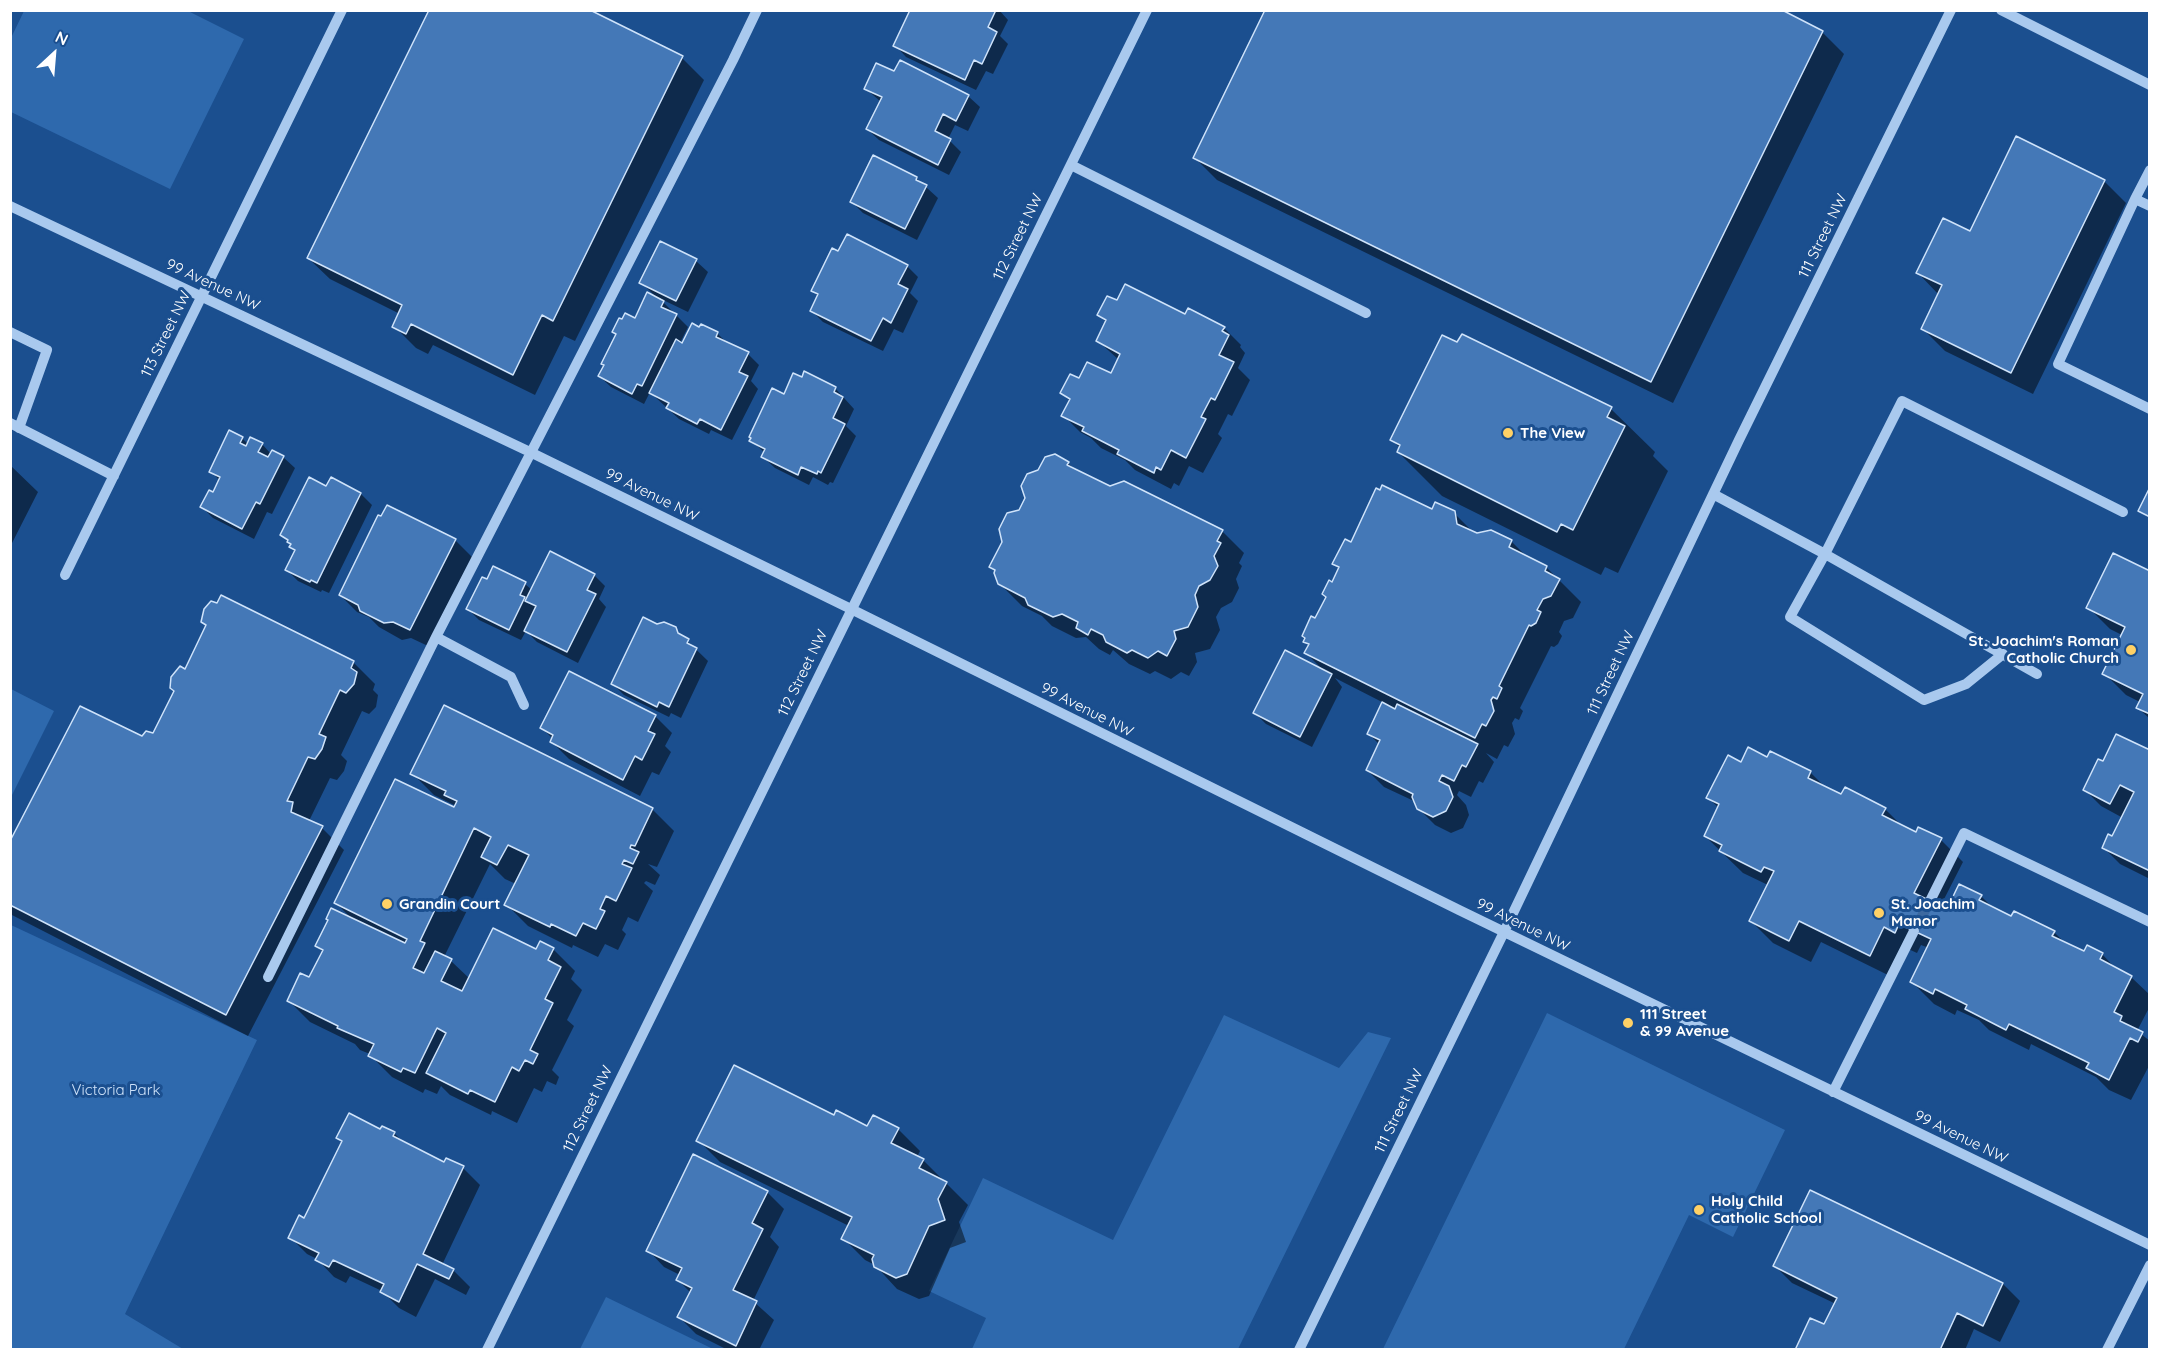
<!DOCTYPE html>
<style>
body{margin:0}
#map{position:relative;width:2160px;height:1360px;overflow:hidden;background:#1b4f8f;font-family:Quicksand,sans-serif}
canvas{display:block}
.frame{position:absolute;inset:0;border:12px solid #fff;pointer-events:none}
.north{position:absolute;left:24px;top:24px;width:60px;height:60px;-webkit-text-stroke:4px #1b4f8f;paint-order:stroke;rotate:26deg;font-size:16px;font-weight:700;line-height:24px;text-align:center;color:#fff}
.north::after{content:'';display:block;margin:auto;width:21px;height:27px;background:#fff;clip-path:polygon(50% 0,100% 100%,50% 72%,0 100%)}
</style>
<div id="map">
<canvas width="2160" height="1360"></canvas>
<div class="frame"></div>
<div class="north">N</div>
</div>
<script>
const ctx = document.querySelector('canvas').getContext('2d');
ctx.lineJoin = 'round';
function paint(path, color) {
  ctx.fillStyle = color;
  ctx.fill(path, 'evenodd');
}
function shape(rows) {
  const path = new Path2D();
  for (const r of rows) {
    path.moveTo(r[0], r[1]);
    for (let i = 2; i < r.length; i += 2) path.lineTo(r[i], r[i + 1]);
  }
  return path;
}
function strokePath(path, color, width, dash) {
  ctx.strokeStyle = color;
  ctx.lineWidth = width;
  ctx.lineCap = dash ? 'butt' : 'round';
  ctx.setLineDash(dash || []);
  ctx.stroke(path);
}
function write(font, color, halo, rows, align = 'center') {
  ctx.font = font + ' Quicksand,sans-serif';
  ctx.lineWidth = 6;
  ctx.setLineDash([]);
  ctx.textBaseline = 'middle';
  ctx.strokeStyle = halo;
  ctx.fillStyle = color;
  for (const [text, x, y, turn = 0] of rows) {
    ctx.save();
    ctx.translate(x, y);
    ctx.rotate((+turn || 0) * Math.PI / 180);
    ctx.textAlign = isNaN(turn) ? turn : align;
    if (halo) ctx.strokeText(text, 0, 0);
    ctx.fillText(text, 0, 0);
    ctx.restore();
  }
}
paint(shape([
 [186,10,244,39,170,189,11,112,11,38,24,11],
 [11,689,54,711,11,797],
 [11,925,257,1040,125,1314,183,1349,11,1349],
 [1547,1013,1785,1130,1733,1237,1689,1215,1624,1349,1383,1349],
 [1224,1015,1339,1068,1368,1032,1391,1038,1238,1349,972,1349,986,1318,929,1291,983,1178,1113,1240],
 [606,1297,713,1349,580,1349]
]), '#2e69ad');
paint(shape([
 [587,10,682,58,704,80,575,341,564,336,535,395,433,345,428,354,416,348,394,326,400,314,330,279,308,258],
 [911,10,999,10,1008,20,1000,36,1008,44,993,74,986,71,976,90,906,57,895,45],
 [1822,32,1844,54,1673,403,1217,180,1195,158],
 [865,88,968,96,980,107,968,131,955,125,948,139,961,152,949,175,879,140,867,129,881,102],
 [916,178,938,198,917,240,863,213,852,202],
 [2104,181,2126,203,2033,394,1945,351,1923,329,1939,295,1918,273,1971,233],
 [660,243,696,261,708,272,688,312,659,298,688,327,680,343,683,345,701,326,718,334,728,344,748,354,759,365,751,381,758,389,732,440,711,430,709,434,679,419,653,395,649,394,644,404,611,387,599,376,605,366,603,364,636,320,657,298,641,282],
 [907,266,918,277,910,293,918,301,903,333,894,329,883,351,823,322,812,311,819,297,812,290],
 [1117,302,1185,316,1224,328,1241,345,1240,347,1245,353,1238,368,1250,380,1232,416,1228,414,1218,434,1222,438,1203,473,1189,466,1179,486,1174,483,1171,489,1135,470,1125,460,1101,448,1091,438,1080,432,1063,415,1070,401,1062,393,1079,380,1111,375,1119,360,1098,341,1107,323,1099,315],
 [835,388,854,409,846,426,856,436,833,483,830,482,828,485,813,477,809,485,775,468,763,457,765,453,751,440,784,396],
 [1611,409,1655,452,1653,456,1668,471,1618,573,1605,567,1601,575,1442,496,1398,452,1400,448,1392,440],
 [242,438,248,444,262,444,271,454,283,457,295,468,272,514,267,512,254,539,213,518,202,507,213,494,220,481,211,471],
 [1068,463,1077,472,1109,488,1222,531,1244,553,1239,563,1242,566,1236,579,1239,588,1232,602,1221,608,1216,617,1220,630,1210,649,1195,653,1197,662,1189,676,1181,672,1171,679,1155,671,1150,674,1129,664,1113,650,1110,655,1099,649,1086,637,1076,638,1052,626,1042,616,1022,606,999,583,996,572,991,567,1020,511],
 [10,465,38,492,10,547],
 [327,488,361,494,372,505,329,593,322,590,321,592,298,581,287,570,296,551,282,535],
 [1433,511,1454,513,1475,534,1511,541,1529,559,1546,567,1581,602,1573,618,1564,621,1559,632,1562,636,1558,644,1554,647,1551,646,1520,708,1523,711,1519,720,1515,718,1512,723,1515,734,1508,747,1504,745,1497,759,1486,753,1494,762,1483,783,1479,781,1471,797,1459,791,1457,795,1466,805,1469,815,1463,828,1451,833,1435,825,1418,808,1416,802,1384,787,1367,770,1380,745,1368,733,1384,703,1335,678,1342,687,1312,747,1266,724,1255,713,1324,671,1306,653,1310,646,1305,641,1340,569,1334,564,1352,544],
 [455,540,472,557,428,646,411,638,402,640,379,627,369,617,357,612,340,595],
 [2150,573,2150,719,2138,708,2140,702,2126,695,2104,673,2122,635,2110,629,2088,607],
 [594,575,605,586,599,599,606,607,578,663,537,642,526,631,521,640,479,620,468,609,525,584,532,590],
 [202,622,353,662,375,684,373,690,378,695,376,707,369,714,362,711,341,755,347,761,344,771,337,780,330,778,309,821,322,828,344,850,248,1036,10,914,10,845,142,738,154,735,207,627],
 [675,629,708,661,681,718,671,713,669,717,624,695,613,684],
 [655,716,672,733,665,746,671,752,659,775,652,772,640,796,569,759,552,742,553,739,542,728],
 [1771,753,1811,773,1826,788,1842,796,1885,809,1904,828,1917,834,1941,840,1963,862,1940,907,1947,911,1981,896,1994,909,2012,918,2054,932,2067,945,2085,953,2102,954,2117,970,2131,977,2150,995,2150,1006,2137,1031,2150,1041,2150,1064,2131,1100,2109,1090,2096,1077,2031,1044,2029,1050,1989,1030,1979,1020,1957,1010,1955,1015,1934,1004,1912,982,1929,948,1921,945,1917,953,1906,948,1892,977,1821,942,1811,962,1773,943,1751,921,1768,885,1743,873,1705,836,1719,808,1708,798,1741,764,1768,759],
 [2150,753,2150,879,2120,864,2103,847,2113,838,2123,818,2101,806,2084,789,2103,763],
 [412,773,652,809,674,831,657,867,648,864,660,875,655,885,646,881,644,883,653,891,638,922,628,917,622,930,626,934,618,950,605,944,598,957,573,945,572,948,528,926,506,904,516,884,505,879,490,864,444,957,451,961,470,979,537,951,553,949,575,971,571,979,582,990,567,1020,574,1026,552,1070,559,1077,556,1085,547,1081,542,1092,534,1088,517,1123,492,1111,491,1115,450,1095,441,1086,437,1094,425,1089,423,1093,392,1077,370,1055,370,1054,360,1050,355,1044,310,1022,288,1000,310,979,323,952,317,946,352,919,336,903,455,809,456,806,434,795],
 [835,1117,868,1128,873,1117,898,1129,920,1151,917,1157,923,1160,968,1205,959,1222,966,1242,950,1248,929,1296,919,1299,897,1289,875,1265,865,1260,843,1238,849,1226,720,1162,698,1140],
 [383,1128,394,1133,405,1144,445,1164,463,1168,480,1185,442,1265,453,1270,470,1287,466,1295,435,1279,416,1317,399,1308,382,1291,350,1276,346,1283,334,1277,317,1259,307,1254,290,1237,305,1220,343,1142,338,1138,381,1131],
 [767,1192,784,1209,770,1237,779,1247,753,1301,774,1320,759,1350,728,1350,696,1334,679,1317,691,1293,678,1280,680,1275,664,1267,648,1250],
 [1811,1192,2003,1284,2020,1301,2000,1342,1974,1329,1965,1350,1797,1350,1825,1326,1836,1304,1792,1283,1775,1266]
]), '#0007');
const building = shape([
 [429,10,590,10,683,56,553,321,542,315,513,375,411,324,406,334,392,327,402,305,307,258,429,10],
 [910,10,996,10,988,27,997,32,982,64,974,60,965,80,893,46,910,10],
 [1265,10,1782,10,1823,31,1651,382,1193,158,1265,10],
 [900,60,969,95,956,121,943,114,935,131,951,139,938,165,866,129,882,97,864,89,876,63,894,71,900,60],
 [2016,136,2105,180,2011,373,1921,329,1942,285,1916,273,1943,218,1970,231,2016,136],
 [873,155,917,177,916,180,927,185,905,229,850,202,873,155],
 [847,234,908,265,898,284,908,289,891,323,883,318,871,341,810,311,818,294,811,291,832,248,838,251,847,234],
 [660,241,697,259,676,301,639,283,660,241],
 [1125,284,1185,314,1188,308,1225,327,1222,331,1229,335,1219,355,1234,362,1215,400,1211,398,1201,417,1206,419,1186,458,1171,450,1161,470,1156,467,1154,473,1117,454,1119,450,1082,431,1084,427,1061,416,1070,399,1060,393,1070,374,1079,378,1087,362,1111,373,1120,354,1096,341,1106,320,1097,315,1107,296,1117,300,1125,284],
 [647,292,664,301,661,307,677,314,642,386,637,384,632,394,598,376,604,365,601,364,616,334,612,332,619,318,622,319,625,313,635,318,647,292],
 [692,323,699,327,701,324,718,332,716,337,749,352,739,372,748,376,721,430,700,419,697,424,666,408,669,403,649,393,676,339,682,343,692,323],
 [1462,334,1612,407,1607,417,1625,426,1573,530,1561,524,1557,532,1397,452,1400,445,1390,440,1442,335,1457,342,1462,334],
 [804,371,836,387,834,392,843,397,833,418,845,424,821,473,818,471,817,474,801,467,798,475,761,457,765,449,749,441,751,438,749,437,772,388,784,394,793,373,802,377,804,371],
 [229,430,243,437,240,443,246,446,250,437,263,443,258,452,268,457,272,450,284,456,260,504,256,502,242,529,200,507,209,490,213,492,220,477,209,472,229,430],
 [1055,454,1069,462,1067,465,1110,486,1124,481,1223,530,1217,541,1221,543,1214,556,1218,566,1210,580,1199,586,1195,595,1198,607,1188,627,1174,631,1176,639,1167,656,1158,651,1148,658,1132,650,1127,653,1106,642,1103,635,1091,629,1088,635,1076,628,1078,622,1062,614,1053,617,1028,605,1025,598,998,584,994,573,995,570,989,567,1002,542,999,529,1007,513,1019,510,1025,498,1021,486,1027,474,1038,470,1045,457,1055,454],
 [309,477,326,486,331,477,361,493,317,583,311,580,310,582,285,570,295,550,289,547,291,544,287,542,288,540,280,535,309,477],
 [1382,485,1432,509,1435,502,1455,511,1457,524,1477,533,1491,530,1512,540,1509,547,1547,566,1545,571,1560,579,1551,596,1543,599,1537,610,1541,612,1536,623,1531,626,1529,625,1499,686,1502,688,1497,699,1493,697,1491,700,1494,711,1486,726,1482,724,1475,738,1304,653,1309,644,1303,642,1305,638,1302,636,1311,616,1315,618,1326,597,1322,594,1329,580,1332,582,1339,567,1332,564,1345,539,1351,542,1376,488,1380,490,1382,485],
 [2150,487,2150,517,2138,511,2150,487],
 [387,505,456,539,410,630,393,622,384,623,360,611,358,605,339,595,378,515,381,516,387,505],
 [550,551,595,574,587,590,596,594,567,652,524,631,536,606,525,601,550,551],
 [2113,553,2150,571,2150,714,2136,708,2143,694,2102,674,2125,627,2086,608,2113,553],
 [493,566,526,582,520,595,525,597,509,630,466,609,482,577,487,579,493,566],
 [221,595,354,661,351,668,357,672,354,684,346,693,340,690,319,734,326,737,322,749,315,759,308,757,287,801,293,802,291,812,323,826,226,1015,10,905,10,841,80,706,142,736,146,731,153,733,174,691,170,688,171,677,180,666,185,669,206,625,201,622,204,609,211,601,217,603,221,595],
 [643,617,657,624,664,622,676,627,678,633,689,639,687,643,697,648,669,707,659,702,657,707,611,684,643,617],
 [1285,650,1332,674,1300,737,1253,713,1285,650],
 [569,671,656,715,648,731,655,734,642,760,635,756,623,780,550,742,553,735,540,728,569,671],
 [1382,702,1395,709,1397,704,1478,744,1466,767,1462,765,1454,781,1442,775,1439,781,1449,786,1453,797,1446,811,1433,817,1417,809,1412,797,1413,794,1366,770,1380,740,1367,734,1382,702],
 [444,705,653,808,635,846,631,845,630,848,639,852,633,864,624,860,622,864,632,868,616,901,606,896,600,909,605,911,596,929,583,923,576,936,551,924,550,927,504,905,529,855,508,845,497,865,481,857,491,837,474,828,420,941,425,943,413,968,424,973,435,951,452,959,441,981,462,991,493,928,536,949,540,941,554,948,548,960,561,967,545,999,553,1003,530,1050,538,1054,533,1064,525,1060,519,1071,512,1067,495,1102,470,1090,468,1094,426,1073,446,1033,437,1028,415,1073,403,1068,401,1072,368,1056,374,1044,337,1028,338,1026,287,1001,300,973,309,977,323,950,315,946,328,920,326,919,331,908,405,943,407,939,334,903,395,779,454,807,457,801,444,795,446,791,410,774,444,705],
 [2116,734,2150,750,2150,871,2102,848,2108,834,2112,836,2134,792,2120,785,2110,804,2083,790,2098,759,2103,761,2116,734],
 [1748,747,1767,757,1770,751,1811,771,1808,778,1841,794,1845,787,1886,808,1882,815,1916,832,1918,827,1942,838,1914,893,1947,909,1959,884,1982,895,1979,900,2011,916,2014,911,2055,931,2052,936,2084,951,2087,945,2103,953,2100,959,2132,976,2114,1012,2122,1016,2120,1021,2143,1032,2138,1042,2130,1038,2109,1080,2086,1068,2089,1063,2009,1024,2006,1030,1965,1009,1967,1005,1935,989,1933,994,1910,982,1931,939,1899,924,1895,933,1884,927,1870,956,1799,921,1789,941,1749,921,1774,871,1764,867,1761,872,1719,851,1722,845,1704,836,1719,804,1706,798,1728,755,1741,762,1748,747],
 [734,1065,834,1115,836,1110,867,1126,873,1115,899,1128,891,1143,924,1159,919,1168,947,1182,938,1199,945,1220,929,1226,907,1274,896,1278,874,1267,872,1259,874,1255,841,1239,852,1217,696,1141,734,1065],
 [349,1113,380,1129,382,1126,395,1132,393,1136,444,1162,446,1158,464,1166,423,1254,454,1269,449,1279,417,1264,399,1302,380,1292,384,1284,333,1260,329,1267,315,1260,319,1253,288,1238,299,1215,304,1218,342,1141,336,1138,349,1113],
 [693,1154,768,1191,752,1223,763,1229,733,1290,757,1301,736,1346,677,1317,692,1288,676,1280,682,1268,646,1251,693,1154],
 [1810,1190,2003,1283,1983,1326,1957,1313,1940,1350,1795,1350,1810,1318,1824,1324,1837,1298,1773,1266,1810,1190]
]);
paint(building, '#4478b7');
strokePath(building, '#cfe3fa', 1.5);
strokePath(shape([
 [1914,931,1930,901]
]), '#3d69a0', 10, [10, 5]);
strokePath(shape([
 [2001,10,2150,85],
 [1071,165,1366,313],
 [2135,199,2150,170],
 [10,206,530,452,851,609,1459,910,2150,1245],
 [2150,206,2135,199,2058,364,2150,409],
 [10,332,47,350,19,428],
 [10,423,114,476],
 [1713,494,1825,554,2037,674],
 [65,575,342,10],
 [436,637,511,677,524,705],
 [2003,654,1966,684,1924,700,1790,617,1825,554,1902,401,2123,512],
 [1930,901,1964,833,2150,922],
 [268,977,436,637,733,60,757,10],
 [1833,1092,1914,931],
 [487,1350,1147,10],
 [1299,1350,1504,932,1739,440,1951,10],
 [2107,1350,2150,1265]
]), '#a9c9ee', 10);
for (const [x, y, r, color] of [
 [1508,433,6,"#ffd166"],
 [2131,650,6,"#ffd166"],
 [387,904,6,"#ffd166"],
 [1879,913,6,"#ffd166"],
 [1628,1023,6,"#ffd166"],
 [1699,1210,6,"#ffd166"]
]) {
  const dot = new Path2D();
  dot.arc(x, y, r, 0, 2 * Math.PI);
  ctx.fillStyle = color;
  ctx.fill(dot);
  strokePath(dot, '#1b4f8f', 2);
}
write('15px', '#fff', '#1b4f8f', [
 ["111 Street NW",1823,236,-64],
 ["112 Street NW",1018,237,-64],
 ["99 Avenue NW",213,285,25],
 ["113 Street NW",166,334,-64],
 ["99 Avenue NW",652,495,26],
 ["112 Street NW",803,673,-64],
 ["111 Street NW",1611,673,-65],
 ["99 Avenue NW",1087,710,27],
 ["99 Avenue NW",1523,925,26],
 ["112 Street NW",588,1109,-64],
 ["111 Street NW",1399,1111,-64],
 ["99 Avenue NW",1961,1137,26]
]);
write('bold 15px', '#fff', '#1b4f8f', [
 ["The View",1520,433],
 ["St. Joachim's Roman",2119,641,"right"],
 ["Catholic Church",2119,658,"right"],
 ["Grandin Court",399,904],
 ["St. Joachim",1891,904],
 ["Manor",1891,921],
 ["111 Street",1640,1014],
 ["& 99 Avenue",1640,1031],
 ["Holy Child",1711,1201],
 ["Catholic School",1711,1218]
], 'left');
write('15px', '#cfe3fa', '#1b4f8f', [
 ["Victoria Park",116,1090]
]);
</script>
